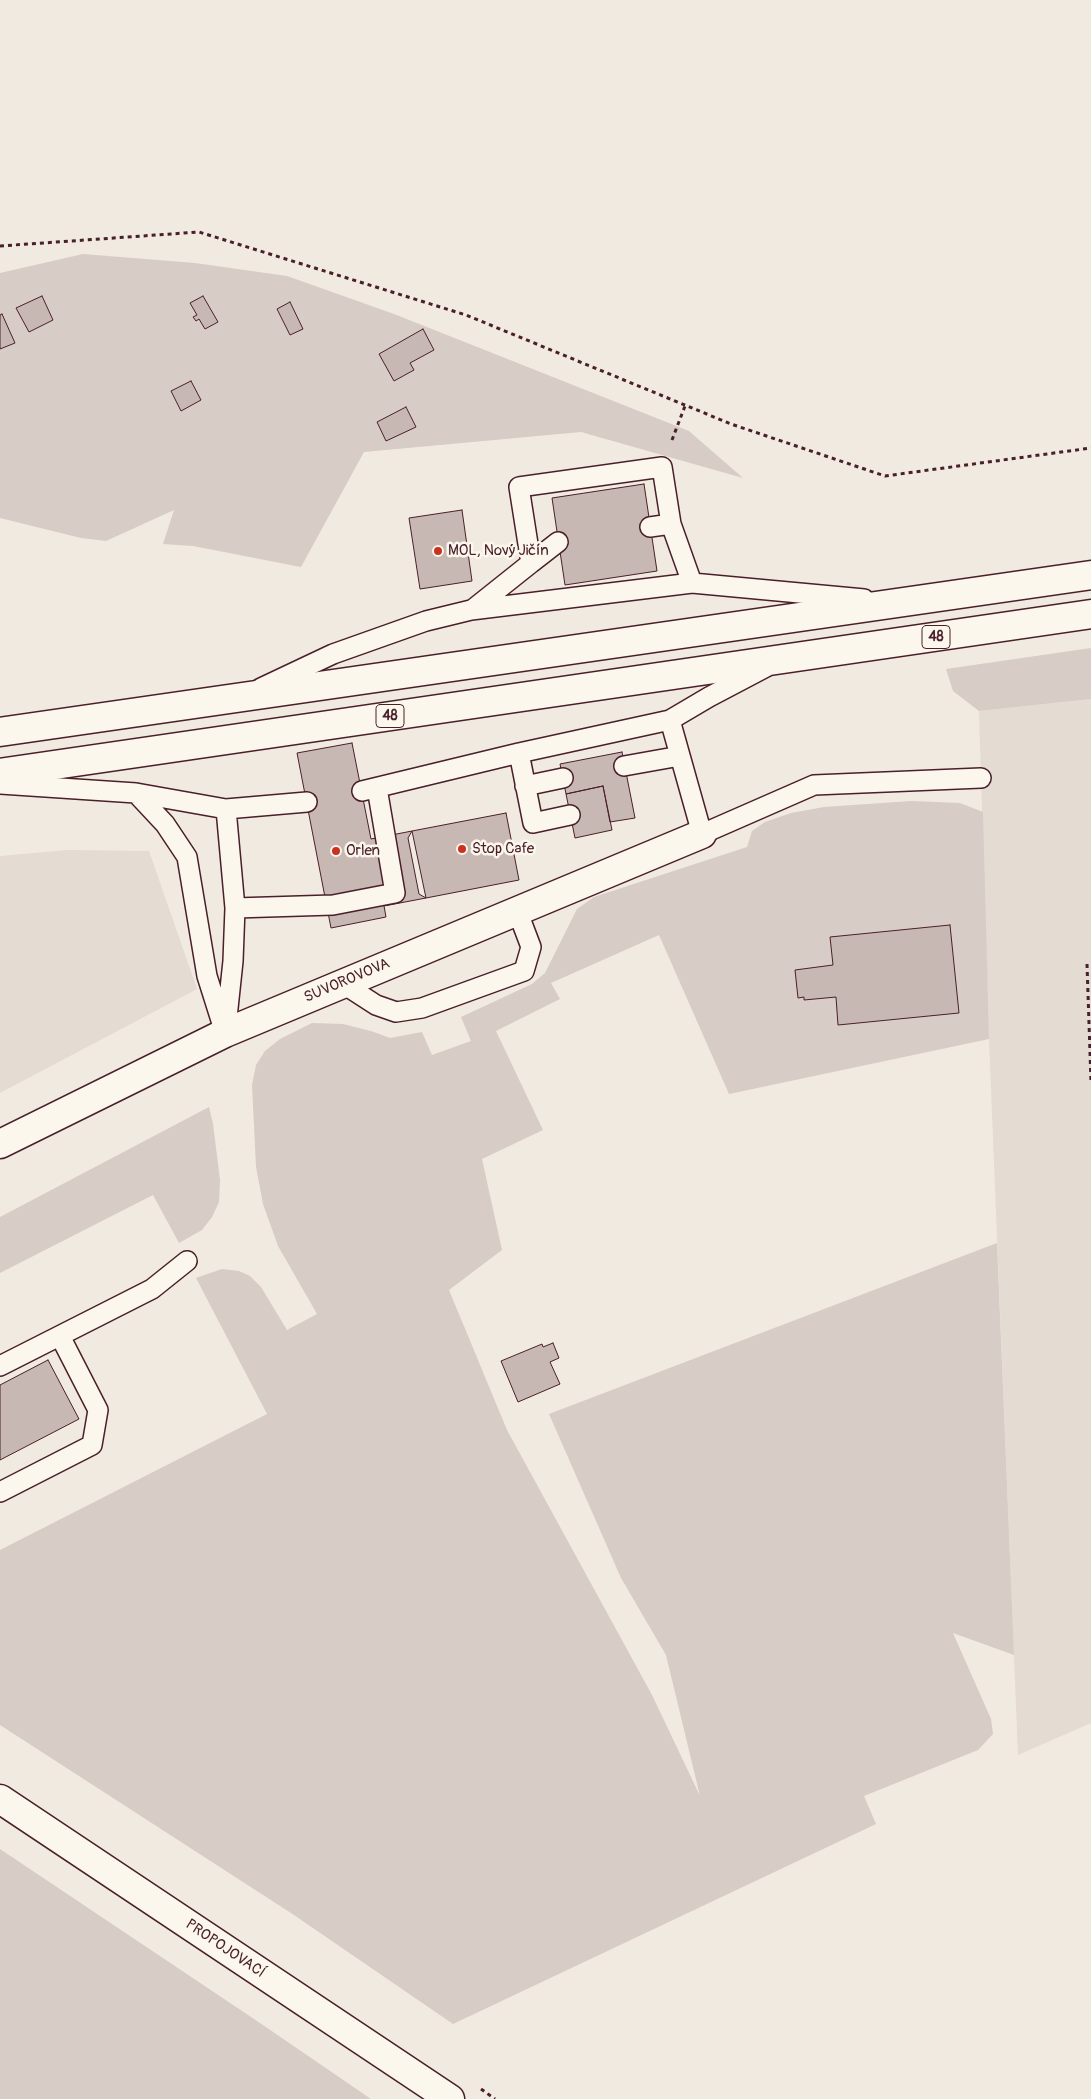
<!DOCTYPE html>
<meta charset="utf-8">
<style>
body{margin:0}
canvas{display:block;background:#f0eae0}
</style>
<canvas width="1091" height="2099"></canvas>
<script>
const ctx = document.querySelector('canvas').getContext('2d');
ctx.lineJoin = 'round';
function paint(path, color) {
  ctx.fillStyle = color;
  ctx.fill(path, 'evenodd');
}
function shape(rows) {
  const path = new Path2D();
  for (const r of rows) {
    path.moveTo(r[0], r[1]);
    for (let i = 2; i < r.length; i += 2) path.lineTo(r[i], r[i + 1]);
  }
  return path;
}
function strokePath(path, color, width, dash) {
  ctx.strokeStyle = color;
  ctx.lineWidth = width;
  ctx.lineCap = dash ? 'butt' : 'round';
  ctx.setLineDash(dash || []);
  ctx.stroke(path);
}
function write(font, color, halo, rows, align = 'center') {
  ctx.font = font + ' Pangolin,sans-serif';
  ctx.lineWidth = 5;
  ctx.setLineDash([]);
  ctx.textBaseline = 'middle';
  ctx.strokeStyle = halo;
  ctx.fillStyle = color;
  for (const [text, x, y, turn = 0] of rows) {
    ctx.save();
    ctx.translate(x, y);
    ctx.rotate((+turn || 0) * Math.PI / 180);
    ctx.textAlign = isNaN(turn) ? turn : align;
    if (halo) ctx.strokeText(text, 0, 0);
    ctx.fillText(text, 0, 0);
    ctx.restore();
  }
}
paint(shape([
 [1091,699,1091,1723,1018,1755,989,1039,979,711],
 [68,850,149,851,197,989,0,1093,0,856]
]), '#e4dbd2');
paint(shape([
 [83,254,195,263,287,276,394,314,689,431,743,478,581,432,364,452,301,567,193,546,163,544,174,510,106,541,81,538,0,518,0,273],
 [1091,648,1091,699,979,711,953,691,946,669],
 [911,801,960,803,983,812,989,1039,729,1094,659,935,551,983,560,999,496,1031,543,1130,482,1159,502,1250,449,1290,507,1430,652,1695,700,1796,666,1655,621,1578,549,1414,997,1243,1014,1655,953,1633,991,1719,993,1734,978,1750,864,1796,876,1824,453,2024,291,1913,0,1725,0,1550,267,1414,196,1278,222,1269,239,1271,250,1276,261,1287,287,1330,317,1314,278,1246,263,1204,256,1167,252,1085,256,1065,265,1051,280,1039,312,1023,343,1024,371,1031,390,1038,422,1032,432,1055,471,1041,461,1017,532,984,545,973,577,909,594,897,747,847,752,831,765,822,791,813,824,807],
 [209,1107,213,1124,220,1180,219,1202,212,1217,202,1230,179,1243,153,1195,0,1273,0,1217],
 [0,1849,260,2023,371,2099,0,2099]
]), '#d8ccc6');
const building = shape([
 [42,296,53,320,29,332,16,308,42,296],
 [203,296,218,322,205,329,199,319,196,321,193,317,197,315,190,303,203,296],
 [290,302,303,329,290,335,277,309,290,302],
 [2,314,15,343,0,349,0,315,2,314],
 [423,329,434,350,410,363,414,370,394,381,379,354,423,329],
 [191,381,201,400,181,411,171,391,191,381],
 [406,407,416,427,386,441,377,422,406,407],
 [644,484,657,571,565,585,552,498,644,484],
 [462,510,472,581,420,589,409,518,462,510],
 [352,743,371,839,412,831,426,898,384,906,386,917,331,928,297,753,352,743],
 [622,752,635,818,610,822,603,786,566,794,560,764,622,752],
 [603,786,612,830,575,838,566,794,603,786],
 [506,813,519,880,426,898,419,894,408,838,412,831,506,813],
 [950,925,959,1013,838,1025,836,997,804,1000,804,997,798,998,795,970,833,965,830,937,950,925],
 [553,1343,559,1358,550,1362,560,1384,518,1402,501,1361,542,1344,543,1347,553,1343],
 [48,1360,79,1419,0,1460,0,1385,48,1360]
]);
paint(building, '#c8b8b3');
strokePath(building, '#4a1f2b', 1);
const lane = shape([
 [650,527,671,524],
 [531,563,558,542],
 [472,610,531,563,519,487,662,467,671,524,692,583],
 [261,688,333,654,426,621,471,610,692,583,864,599],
 [670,720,702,834,814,785,981,778],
 [519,753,533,823,570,815],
 [624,766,680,756],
 [0,784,136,793,226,809,307,802],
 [525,786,563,778],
 [362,791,519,753,670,720,709,697,766,667],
 [136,793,165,824,187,857,207,976,225,1033],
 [235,908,333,905,395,893,377,788],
 [342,983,376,1005,396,1012,422,1008,524,971,531,947,517,910],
 [226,1027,233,961,235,908,226,809],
 [0,1366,152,1289,187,1261],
 [0,1492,92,1445,98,1410,60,1336]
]);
const street = shape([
 [0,1144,225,1033,702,834],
 [0,1799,450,2099]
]);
const highway = shape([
 [0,732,1091,575],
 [0,773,1091,614]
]);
strokePath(lane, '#4a1f2b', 22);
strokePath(street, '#4a1f2b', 31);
strokePath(highway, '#4a1f2b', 31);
strokePath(shape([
 [0,246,199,232,466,315,731,424,885,476,1091,448],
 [672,440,685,406],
 [1087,964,1091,1082],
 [481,2089,495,2099]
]), '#4a1f2b', 3, [4, 4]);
strokePath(lane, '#fbf7ec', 19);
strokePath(street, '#fbf7ec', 28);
strokePath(highway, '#fbf7ec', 28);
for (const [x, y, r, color] of [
 [438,551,5,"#c8321e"],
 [462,849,5,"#c8321e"],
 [336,851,5,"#c8321e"]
]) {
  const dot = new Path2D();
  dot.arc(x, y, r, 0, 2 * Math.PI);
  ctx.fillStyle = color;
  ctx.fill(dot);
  strokePath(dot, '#fbf7ec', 2);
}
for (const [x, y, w] of [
 [936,637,28],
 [390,716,28]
]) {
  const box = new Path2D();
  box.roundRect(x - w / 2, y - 11.5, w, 23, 4);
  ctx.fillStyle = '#fbf7ec';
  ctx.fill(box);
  strokePath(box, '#4a1f2b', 1);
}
write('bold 14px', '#4a1f2b', null, [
 ["48",936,637],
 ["48",390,716]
]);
write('15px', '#4a1f2b', '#fbf7ec', [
 ["MOL, Nový Jičín",448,551],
 ["Stop Cafe",472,849],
 ["Orlen",346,851]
], 'left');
write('15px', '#4a1f2b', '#fbf7ec', [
 ["SUVOROVOVA",347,981,-23],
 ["PROPOJOVACÍ",225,1949,34]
]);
</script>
